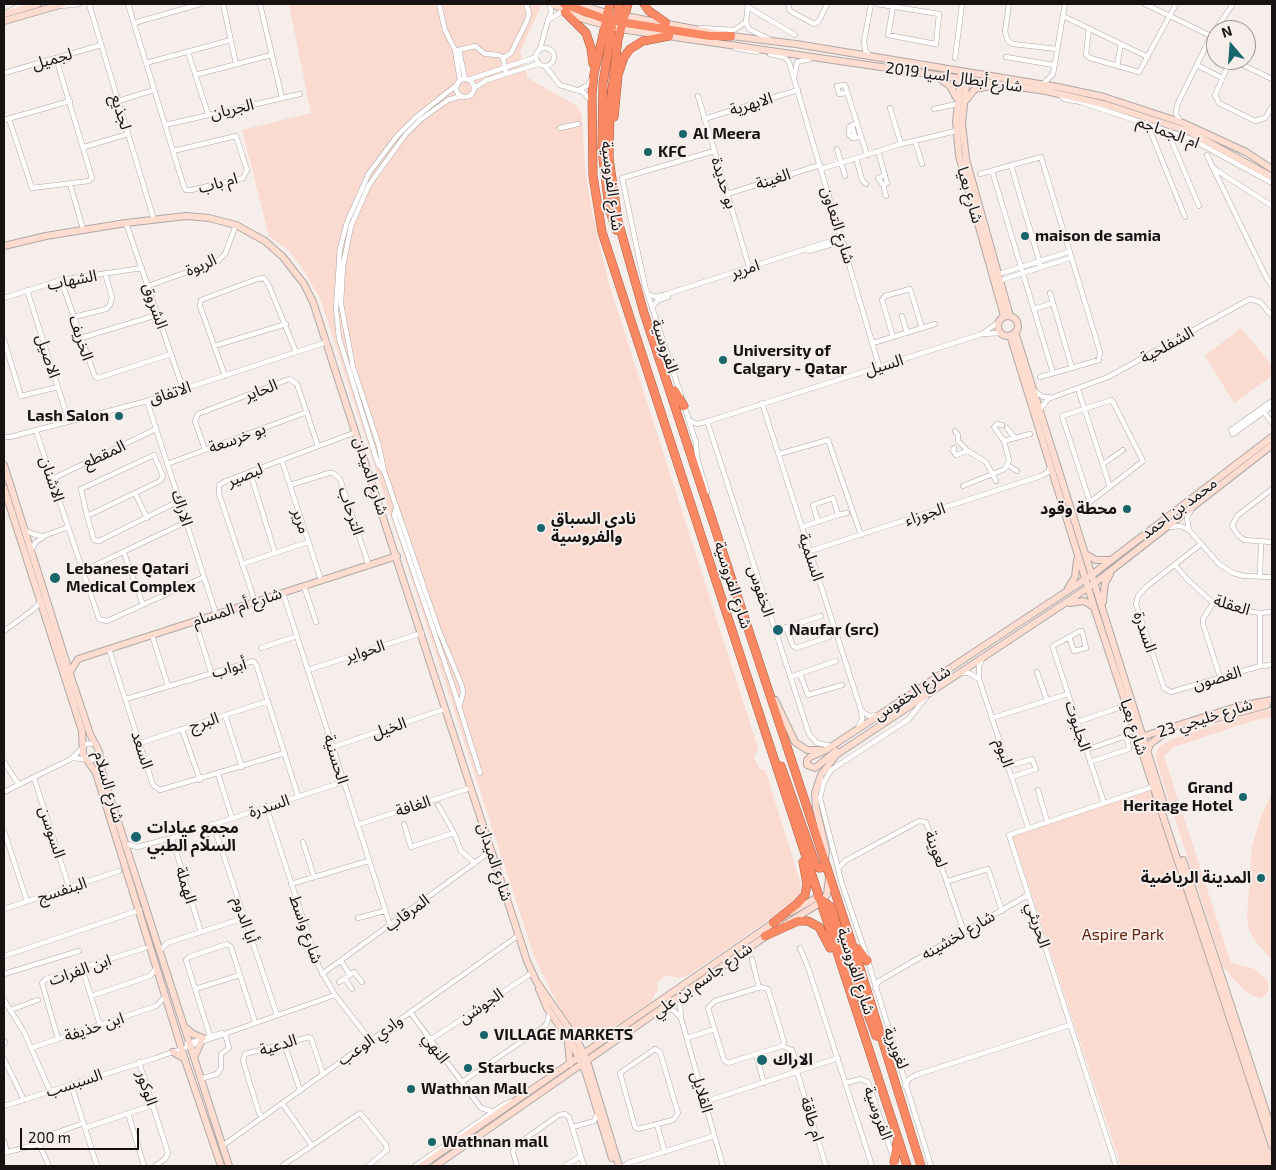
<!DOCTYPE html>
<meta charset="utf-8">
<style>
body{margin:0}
#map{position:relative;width:1276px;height:1170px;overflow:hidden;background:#f5eeeb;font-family:"Exo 2",sans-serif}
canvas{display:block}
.frame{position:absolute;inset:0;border:5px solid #161312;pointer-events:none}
.north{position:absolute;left:1206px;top:20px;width:50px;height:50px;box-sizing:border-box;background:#f5eeeb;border:1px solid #9c9694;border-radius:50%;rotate:342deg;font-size:14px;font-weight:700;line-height:20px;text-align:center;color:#161312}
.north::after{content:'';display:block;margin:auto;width:18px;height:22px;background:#18666b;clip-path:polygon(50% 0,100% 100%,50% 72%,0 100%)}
.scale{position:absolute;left:20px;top:1128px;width:119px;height:22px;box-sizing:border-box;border:2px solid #161312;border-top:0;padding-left:6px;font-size:15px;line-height:18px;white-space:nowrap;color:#161312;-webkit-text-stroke:4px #f5eeeb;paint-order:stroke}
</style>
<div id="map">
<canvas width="1276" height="1170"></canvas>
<div class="frame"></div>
<div class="north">N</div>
<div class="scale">200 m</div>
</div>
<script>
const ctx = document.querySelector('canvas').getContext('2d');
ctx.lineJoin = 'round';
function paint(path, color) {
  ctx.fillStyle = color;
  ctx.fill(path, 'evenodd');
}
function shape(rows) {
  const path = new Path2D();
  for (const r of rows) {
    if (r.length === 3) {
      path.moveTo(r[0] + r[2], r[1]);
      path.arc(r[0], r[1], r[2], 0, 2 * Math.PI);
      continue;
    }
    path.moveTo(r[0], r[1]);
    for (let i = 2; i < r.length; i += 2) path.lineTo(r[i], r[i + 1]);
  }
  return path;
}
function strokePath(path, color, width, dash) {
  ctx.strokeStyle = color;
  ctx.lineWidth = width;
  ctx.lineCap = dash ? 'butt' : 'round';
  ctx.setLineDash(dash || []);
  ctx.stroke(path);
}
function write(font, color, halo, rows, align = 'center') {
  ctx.font = font + ' "Exo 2","Noto Sans Arabic",sans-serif';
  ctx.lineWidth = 4;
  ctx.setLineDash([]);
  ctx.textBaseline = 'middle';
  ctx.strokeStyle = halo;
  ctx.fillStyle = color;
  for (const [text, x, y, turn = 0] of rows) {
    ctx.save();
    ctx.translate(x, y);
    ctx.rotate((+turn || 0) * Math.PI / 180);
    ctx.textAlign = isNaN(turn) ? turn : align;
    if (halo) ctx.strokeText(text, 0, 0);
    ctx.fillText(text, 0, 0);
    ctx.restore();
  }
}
paint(shape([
 [289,4,542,4,520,52,528,78,577,106,582,116,585,168,592,212,609,284,758,748,754,758,760,769,765,770,801,884,799,899,687,976,677,978,667,975,657,982,658,988,651,1002,598,1038,578,1035,557,1003,534,956,320,298,299,263,289,251,269,236,242,130,311,113],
 [1241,328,1272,365,1272,376,1234,403,1205,356],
 [1272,709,1272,717,1252,721,1174,747,1164,756,1231,963,1253,968,1267,980,1269,986,1267,993,1261,998,1253,996,1243,989,1223,967,1156,760,1156,754,1159,747,1170,740,1249,713],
 [1153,788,1272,1153,1272,1166,1121,1166,1012,835],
 [1272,793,1272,960,1256,942,1249,930,1247,918,1252,846,1261,816]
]), '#fbdacf');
const street = shape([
 [89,4,154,220],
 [128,4,184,187,186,190,191,190,243,178,247,170,236,136,173,151],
 [223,4,236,64],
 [260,4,282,98],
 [439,4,445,30,455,50,459,50,465,79],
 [550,4,551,12,548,20,563,11],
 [788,4,790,11,814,24,819,21,827,4],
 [877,4,939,14,936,44,888,35,893,7],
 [1009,4,1005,32,1008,41,1013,44,1057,49],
 [1145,4,1211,36],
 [748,5,746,22,749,29,769,39],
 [61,6,79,4],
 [748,7,795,35],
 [7,12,24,4],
 [1063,16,1148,57],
 [134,23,200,4],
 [700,28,734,30,746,22],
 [1089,28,1086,55,1090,58,1139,72,1176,4],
 [545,57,9],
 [735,48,757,52],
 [540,49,548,20],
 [455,50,460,81],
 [459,50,475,46,485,54,499,55,503,58],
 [188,52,208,114],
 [770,54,784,57,789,62,879,366],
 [869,55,865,50,864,41,871,4],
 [1006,57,1054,65],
 [955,58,962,4],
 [146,63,231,40],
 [1197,65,1222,78],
 [545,66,560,85,583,92,591,101],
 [1117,66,1121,44],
 [4,73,101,45],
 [506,73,503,58,511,53,527,21,529,13,526,4],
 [195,75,271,55],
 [795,75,797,62,810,59],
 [1272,79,1241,64,1232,64,1227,68,1215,95,1219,103,1255,121,1265,118,1272,107],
 [465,88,9],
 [468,80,536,57],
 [1043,84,1053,74,1065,4],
 [474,88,487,80,538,64],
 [579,90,588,85,592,78],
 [847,93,839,94,837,86,845,85,867,155],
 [1060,95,1064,99,1081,102,1191,139,1272,183],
 [698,96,750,270],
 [118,101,154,90],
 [890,108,901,144],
 [934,109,957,104],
 [9,119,32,188,89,181,92,178,56,58],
 [704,119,798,90],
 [4,120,70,101],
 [1180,121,1176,114,1177,105,1211,36,1233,4],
 [857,123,849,127,849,134,852,138,861,137],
 [1147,123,1185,217],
 [165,125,300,94],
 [852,125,855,137],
 [560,128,578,124],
 [1170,131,1169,135,1199,206],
 [915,141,922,164],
 [84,147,128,134],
 [837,149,845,176],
 [878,151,887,183,883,185],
 [1207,155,1213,168],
 [856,158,862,180,866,184],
 [1011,165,1041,267],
 [821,169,901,144,956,131],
 [992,171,1053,373],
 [980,174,1041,157,1100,352,1099,360,1040,377],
 [885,175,878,178,883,185,886,196],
 [70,184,83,229],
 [727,194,820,165],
 [1272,206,1213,168,1266,277,1272,286],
 [126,223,183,389],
 [809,251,836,243,844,244],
 [999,274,1068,252],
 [61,280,95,377,98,378,171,354],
 [1001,280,1070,258],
 [148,286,218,261,225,254,236,225],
 [27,290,69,422],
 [1050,293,1053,303],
 [648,294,656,297,667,294,834,240,840,233],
 [4,298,61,280,142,268],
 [652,308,657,301,668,297],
 [1034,309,1053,303,1072,368],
 [902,316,907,333],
 [74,317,106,309,110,305,112,297,105,273],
 [983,333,999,322],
 [893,337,882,300,885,296,910,289,922,328],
 [81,338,157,315],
 [4,340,21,396,58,387],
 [873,343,935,324],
 [214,346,286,324],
 [225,376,200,306,201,300,257,279,264,278,269,286,296,352],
 [1078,389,1110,487],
 [1036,392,1043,397,1049,397],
 [681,395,645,286,622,178,714,151],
 [1112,400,1143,461,1090,502,1062,416,1112,400],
 [147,401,216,614],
 [1272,401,1231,430,1233,434,1272,406],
 [762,403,861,710,862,719,858,728],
 [684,405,696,443,697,458,707,492],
 [1041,408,1048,399,1108,377,1250,299,1260,302,1272,316],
 [1264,412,1272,423],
 [689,420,697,424,709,421,982,334,1001,333],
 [707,421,809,734,817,743,831,746],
 [1002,425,997,424,994,427,1004,441,1030,434],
 [1007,428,1015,438],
 [36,431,99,619,107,621,204,577],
 [955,431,958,435,958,441,968,451,986,462,996,481],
 [4,437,10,437,147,401,327,342],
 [954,448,953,451,956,455,968,451],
 [205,450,195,421,198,414,289,379,297,384,318,446],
 [779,454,828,440,861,535],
 [154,455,163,476,160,481,87,516,81,489,154,455],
 [282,461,321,580],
 [167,464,307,412],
 [1103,464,1123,450],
 [1008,465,1017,471],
 [384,471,378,464,339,338,336,308,340,249,347,222,369,173,397,136,415,118,458,84],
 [250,472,275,553],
 [52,479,156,429],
 [290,485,329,473,333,473,340,479,369,566],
 [963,486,1005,469,1009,460,1004,441],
 [1272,489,1237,516,1232,526,1239,536,1244,540,1272,542],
 [135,493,147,518],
 [396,508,394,515,452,684,480,773],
 [1191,510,1187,518,1189,530,1219,564,1233,573,1244,576,1272,577],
 [838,515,847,513],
 [87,516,94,540,99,541,179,501],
 [802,527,838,515,833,498,813,505,818,522],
 [1170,527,1181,526,1189,530],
 [24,530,33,534,42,536],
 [1201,544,1146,587,1138,596,1136,604,1164,688,1171,692,1260,666,1272,665],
 [31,551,35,543,44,536,68,527],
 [810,551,1041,476,1048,472,1051,466],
 [124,553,143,605],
 [242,564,308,542],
 [1175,565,1187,579,1213,603,1233,609,1260,613,1272,612],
 [83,571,186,522],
 [1260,577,1261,542],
 [304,586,316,622],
 [283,593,390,925],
 [255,602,219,494,219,485,226,481,356,432],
 [1213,603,1203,619,1203,624,1220,677],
 [195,621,211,672],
 [786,627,793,646,796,648,829,637],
 [4,631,34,609,40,602],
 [775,631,821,616],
 [152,635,168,686],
 [1069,637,1074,651,1086,648,1082,631,1080,631,1053,646,1053,648,1104,803],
 [261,648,297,636],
 [109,649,153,785,160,790,285,753],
 [982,659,979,666,979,679,1028,827],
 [1260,666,1260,613],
 [308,670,422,633],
 [1037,672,1047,700],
 [960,673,969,673,979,679],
 [800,674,808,695,842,685],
 [790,677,836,661],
 [926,697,909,719,831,770,824,782,820,798,842,884,864,948,931,1166],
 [126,699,253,661,256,664,298,796],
 [459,708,463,693,462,686,439,631,384,471,379,446,353,367,341,304,343,266,351,226,369,185,406,134,420,120,448,100,461,96],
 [862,711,869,716,878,715],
 [225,715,242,767],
 [992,718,1068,694],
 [1077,722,1118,708],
 [182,729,200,780],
 [140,743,268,701],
 [333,747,445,709],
 [1086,750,1123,737,1127,738,1129,749,1090,762],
 [73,758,92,760,100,754],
 [4,762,19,785],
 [218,774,232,818],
 [1012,777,1036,769,1032,759,1016,764],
 [34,778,69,887],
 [1038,790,1047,821],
 [4,792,71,759,86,744,95,743],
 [438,805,454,833,461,851,475,863],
 [266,806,319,967,335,995,370,1040],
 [213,824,277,1015],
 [404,824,411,847,454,833],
 [357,825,470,788],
 [4,831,27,901],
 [172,838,201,932],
 [303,842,314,877],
 [126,844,137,847,172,838,343,782],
 [838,869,845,861,919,821,926,822,964,932],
 [948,881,988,869,1002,911],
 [291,884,368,861],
 [4,909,119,871],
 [358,918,384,911],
 [800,948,809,970,872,1166],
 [160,951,167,943,244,918],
 [4,956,140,910],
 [752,959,759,988],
 [341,961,350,975,354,972,362,982],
 [82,968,100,1025],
 [4,974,79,951],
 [322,974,491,851],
 [345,979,352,989],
 [339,982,350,975],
 [761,987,768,989,784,1042,782,1046,728,1063,724,1060,708,1008,715,1001,761,987],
 [875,988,879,981,888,976,1028,895],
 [195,989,240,975],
 [687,993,680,1002,681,1018,723,1166],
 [91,996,150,976,157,967],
 [4,1000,24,1032,50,1091],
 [10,1010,38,1000],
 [661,1010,673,1010,680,1017],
 [410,1012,481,1108,494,1112],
 [210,1036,186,960,189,957,227,944,231,947,255,1022],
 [687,1038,715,1029],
 [58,1039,42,983,46,979,145,948],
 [430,1040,532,973],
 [284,1043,300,1090],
 [4,1044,5,1042],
 [187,1044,222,1033],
 [782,1046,792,1050,797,1064],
 [31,1048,156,1006,166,996],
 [655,1049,660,1052,678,1113,673,1120,638,1129,635,1127,620,1073,655,1049],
 [756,1055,764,1083],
 [4,1059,24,1100],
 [139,1062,168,1153,165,1159,155,1166],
 [797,1072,826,1166],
 [200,1079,217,1074,221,1068,221,1054,229,1048,225,1034],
 [462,1082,546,1025,550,1013],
 [846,1083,860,1079,868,1082,896,1166],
 [71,1084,97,1166],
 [905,1086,909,1079,916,1075,1070,1025],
 [704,1102,838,1058],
 [282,1103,311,1144],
 [4,1106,156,1058,335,995],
 [128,1113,144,1166],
 [263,1117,259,1113,243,1061,245,1054,309,1037,311,1038,323,1074],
 [657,1125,665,1152],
 [573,1127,594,1121,598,1113],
 [85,1128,153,1105],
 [4,1141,7,1152],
 [39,1144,41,1138,84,1123],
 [222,1146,519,935],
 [4,1153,39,1144,49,1166],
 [282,1166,360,1113,386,1145,387,1150,368,1166],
 [415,1166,503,1105,512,1101],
 [517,1166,513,1152,515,1146,559,1115,565,1114,569,1117,584,1166],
 [565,1166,581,1156],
 [624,1166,628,1163,714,1136],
 [1116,1166,1009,835,1155,786]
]);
const secondary = shape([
 [552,4,583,19,620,29,1046,91,1107,105,1190,132,1272,177],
 [578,4,610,14],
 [4,14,38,4],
 [620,15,731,36,796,44,1058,87,1104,97,1183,123,1246,152,1272,169],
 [4,21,63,4],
 [961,74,956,122,959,156,1004,316],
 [936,76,950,86,956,97],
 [967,76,962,123,966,159,1010,316],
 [966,100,975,89,990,86],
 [4,246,46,236,126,223,186,216,209,218,236,225,265,241,283,257,304,284,313,302,527,961,536,981,577,1040,587,1061,619,1166],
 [1008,326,10],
 [1015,332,1163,801],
 [1010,335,1094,607,1272,1146],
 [4,465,70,674,90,734,99,751,102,772,229,1166],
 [4,488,82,731,83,754,96,773,186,1063,221,1166],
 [1087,555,1096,560,1111,560],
 [1068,588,1075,577,1077,560],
 [1103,602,1105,583,1110,574],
 [1070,603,1084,601,1094,607],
 [70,672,78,659,397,556],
 [775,700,795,742,807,750,821,750],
 [1214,719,1267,705],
 [1141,737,1239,706,1272,700],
 [1148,750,1150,744,1162,735],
 [836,751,815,768,807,765,807,760,810,757,826,750,1093,574,1272,437],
 [825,858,826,850,816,808,815,793,821,775,836,755,1095,583,1272,445],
 [1183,860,1272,1130],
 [791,912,818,897],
 [786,924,823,901,827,894,829,878],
 [539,989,547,1008,572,1044,586,1073,612,1158],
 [185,1027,193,1034,203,1038],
 [568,1042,570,1064],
 [173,1052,185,1059],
 [194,1058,201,1042],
 [421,1166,776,921],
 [435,1166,769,934]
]);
const highway = shape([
 [564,4,605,19,624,15],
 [610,4,594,74,592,94,593,176,602,232,907,1166],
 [628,4,618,39,610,107,609,158,618,221,644,313,860,968,921,1166],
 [644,4,649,11,666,23],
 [565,12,586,33,591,48,593,64],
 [607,13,612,27,603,83,602,150,609,208,616,230],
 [617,20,619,4],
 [620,22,710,36,731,36],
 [614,117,618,75,624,57,630,49,643,41,669,36],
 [675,391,684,406],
 [781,766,816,865,819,868,827,867],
 [818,897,831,907,847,958,876,1036],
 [773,923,797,904,805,895,807,884,803,862],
 [765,936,798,921,808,921,819,927,830,948],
 [858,949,867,961],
 [894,1162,897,1142]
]);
strokePath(street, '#afa8a6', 5.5);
strokePath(secondary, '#afa8a6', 8);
strokePath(highway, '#aa6047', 9);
strokePath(street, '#fff', 4.5);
strokePath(secondary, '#fedcd0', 6);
strokePath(highway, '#fa8963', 8);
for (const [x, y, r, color] of [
 [683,134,5,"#18666b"],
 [648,152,5,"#18666b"],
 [1025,236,5,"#18666b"],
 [723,360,5,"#18666b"],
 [119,416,5,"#18666b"],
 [1127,509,5,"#18666b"],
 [541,528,5,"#18666b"],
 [55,578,6,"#18666b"],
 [778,630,6,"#18666b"],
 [1243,797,5,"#18666b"],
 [136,837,6,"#18666b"],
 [1261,878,5,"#18666b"],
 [484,1035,5,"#18666b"],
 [762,1060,6,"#18666b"],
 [468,1068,5,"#18666b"],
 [411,1089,5,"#18666b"],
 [432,1142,5,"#18666b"]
]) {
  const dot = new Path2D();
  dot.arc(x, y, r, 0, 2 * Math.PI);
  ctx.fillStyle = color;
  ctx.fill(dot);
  strokePath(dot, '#f5eeeb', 2);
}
write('16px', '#161312', '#f5eeeb', [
 ["لجميل",52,59,-16],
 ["شارع أبطال اسيا 2019",954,77,8],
 ["الابهرية",751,104,-17],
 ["الجريان",232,109,-13],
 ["لجذيع",121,112,73],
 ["ام الجماجم",1168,132,21],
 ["الغينة",773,179,-18],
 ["ام باب",218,183,-15],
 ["بو حديدة",724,183,73],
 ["شارع الفروسية",612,186,83],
 ["شارع بعيا",970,195,74],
 ["شارع التعاون",838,225,73],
 ["الربوة",201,265,-23],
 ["امرير",745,269,-18],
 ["الشهاب",72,280,-11],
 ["الشروق",155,306,71],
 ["الخريف",81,338,72],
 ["الشفلحية",1167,345,-29],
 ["الفروسية",665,346,72],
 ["الاصيل",48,356,72],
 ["السيل",884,365,-17],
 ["الحاير",261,390,-21],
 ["الاتفاق",170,393,-18],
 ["بو خرسعة",237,438,-20],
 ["المقطع",104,454,-25],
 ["لبصير",245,475,-22],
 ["شارع الميدان",371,476,72],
 ["الاشنان",52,479,72],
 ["الاراك",182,508,72],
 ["محمد بن احمد",1179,508,-37],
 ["الترحاب",351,511,72],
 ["الجوزاء",925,514,-18],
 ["مرير",301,521,72],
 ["السلمية",811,557,72],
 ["شارع الفروسية",733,585,72],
 ["الخفوس",761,591,72],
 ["العقلة",1232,605,17],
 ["شارع أم المسام",237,607,-18],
 ["السدرة",1145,632,71],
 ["الحواير",365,651,-18],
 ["أبواب",229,668,-15],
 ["الغصون",1217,678,-16],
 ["شارع الخفوس",912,693,-33],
 ["شارع خليجي 23",1205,718,-17],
 ["البرج",204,722,-18],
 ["الجلبوت",1078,726,72],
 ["شارع بعيا",1134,727,72],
 ["الخيل",389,728,-19],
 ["السعد",142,750,72],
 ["البوم",1004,753,72],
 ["الحسنية",336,759,73],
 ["شارع السلام",109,787,74],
 ["السدرة",269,806,-18],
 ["الغافة",413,806,-18],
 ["السوسن",52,832,72],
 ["لعوينة",936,849,70],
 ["شارع الميدان",495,862,72],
 ["الهملة",186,885,73],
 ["البنفسج",62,890,-18],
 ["المرقاب",407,913,-36],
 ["أبا الدوم",245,920,72],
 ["الحريثي",1038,925,72],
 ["شارع واسط",306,929,71],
 ["شارع لخشينه",958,935,-30],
 ["ابن الفرات",80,970,-19],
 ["شارع الفروسية",856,971,72],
 ["شارع جاسم بن علي",702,980,-35],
 ["الجوشن",481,1006,-34],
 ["ابن حذيفة",94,1027,-18],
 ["وادي الوعب",370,1040,-35],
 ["الدعية",278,1045,-17],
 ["النهي",436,1048,54],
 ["لغويرية",896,1048,69],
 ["السبسب",74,1083,-18],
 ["الوكور",147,1088,72],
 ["القلايل",702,1092,74],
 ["الفروسية",878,1113,70],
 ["ام طاقة",812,1119,73]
]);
write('bold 16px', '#161312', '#f5eeeb', [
 ["Al Meera",693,134],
 ["KFC",658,152],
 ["maison de samia",1035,236],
 ["University of",733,351],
 ["Calgary - Qatar",733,369],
 ["Lash Salon",109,416,"right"],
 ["محطة وقود",1117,509,"right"],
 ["نادي السباق",551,519],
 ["والفروسية",551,537],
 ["Lebanese Qatari",66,569],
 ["Medical Complex",66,587],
 ["Naufar (src)",789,630],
 ["Grand",1233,788,"right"],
 ["Heritage Hotel",1233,806,"right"],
 ["مجمع عيادات",147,828],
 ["السلام الطبي",147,846],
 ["المدينة الرياضية",1251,878,"right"],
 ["VILLAGE MARKETS",494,1035],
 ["الاراك",773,1060],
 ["Starbucks",478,1068],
 ["Wathnan Mall",421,1089],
 ["Wathnan mall",442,1142]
], 'left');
write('16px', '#64250e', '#f5eeeb', [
 ["Aspire Park",1123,935]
]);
</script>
